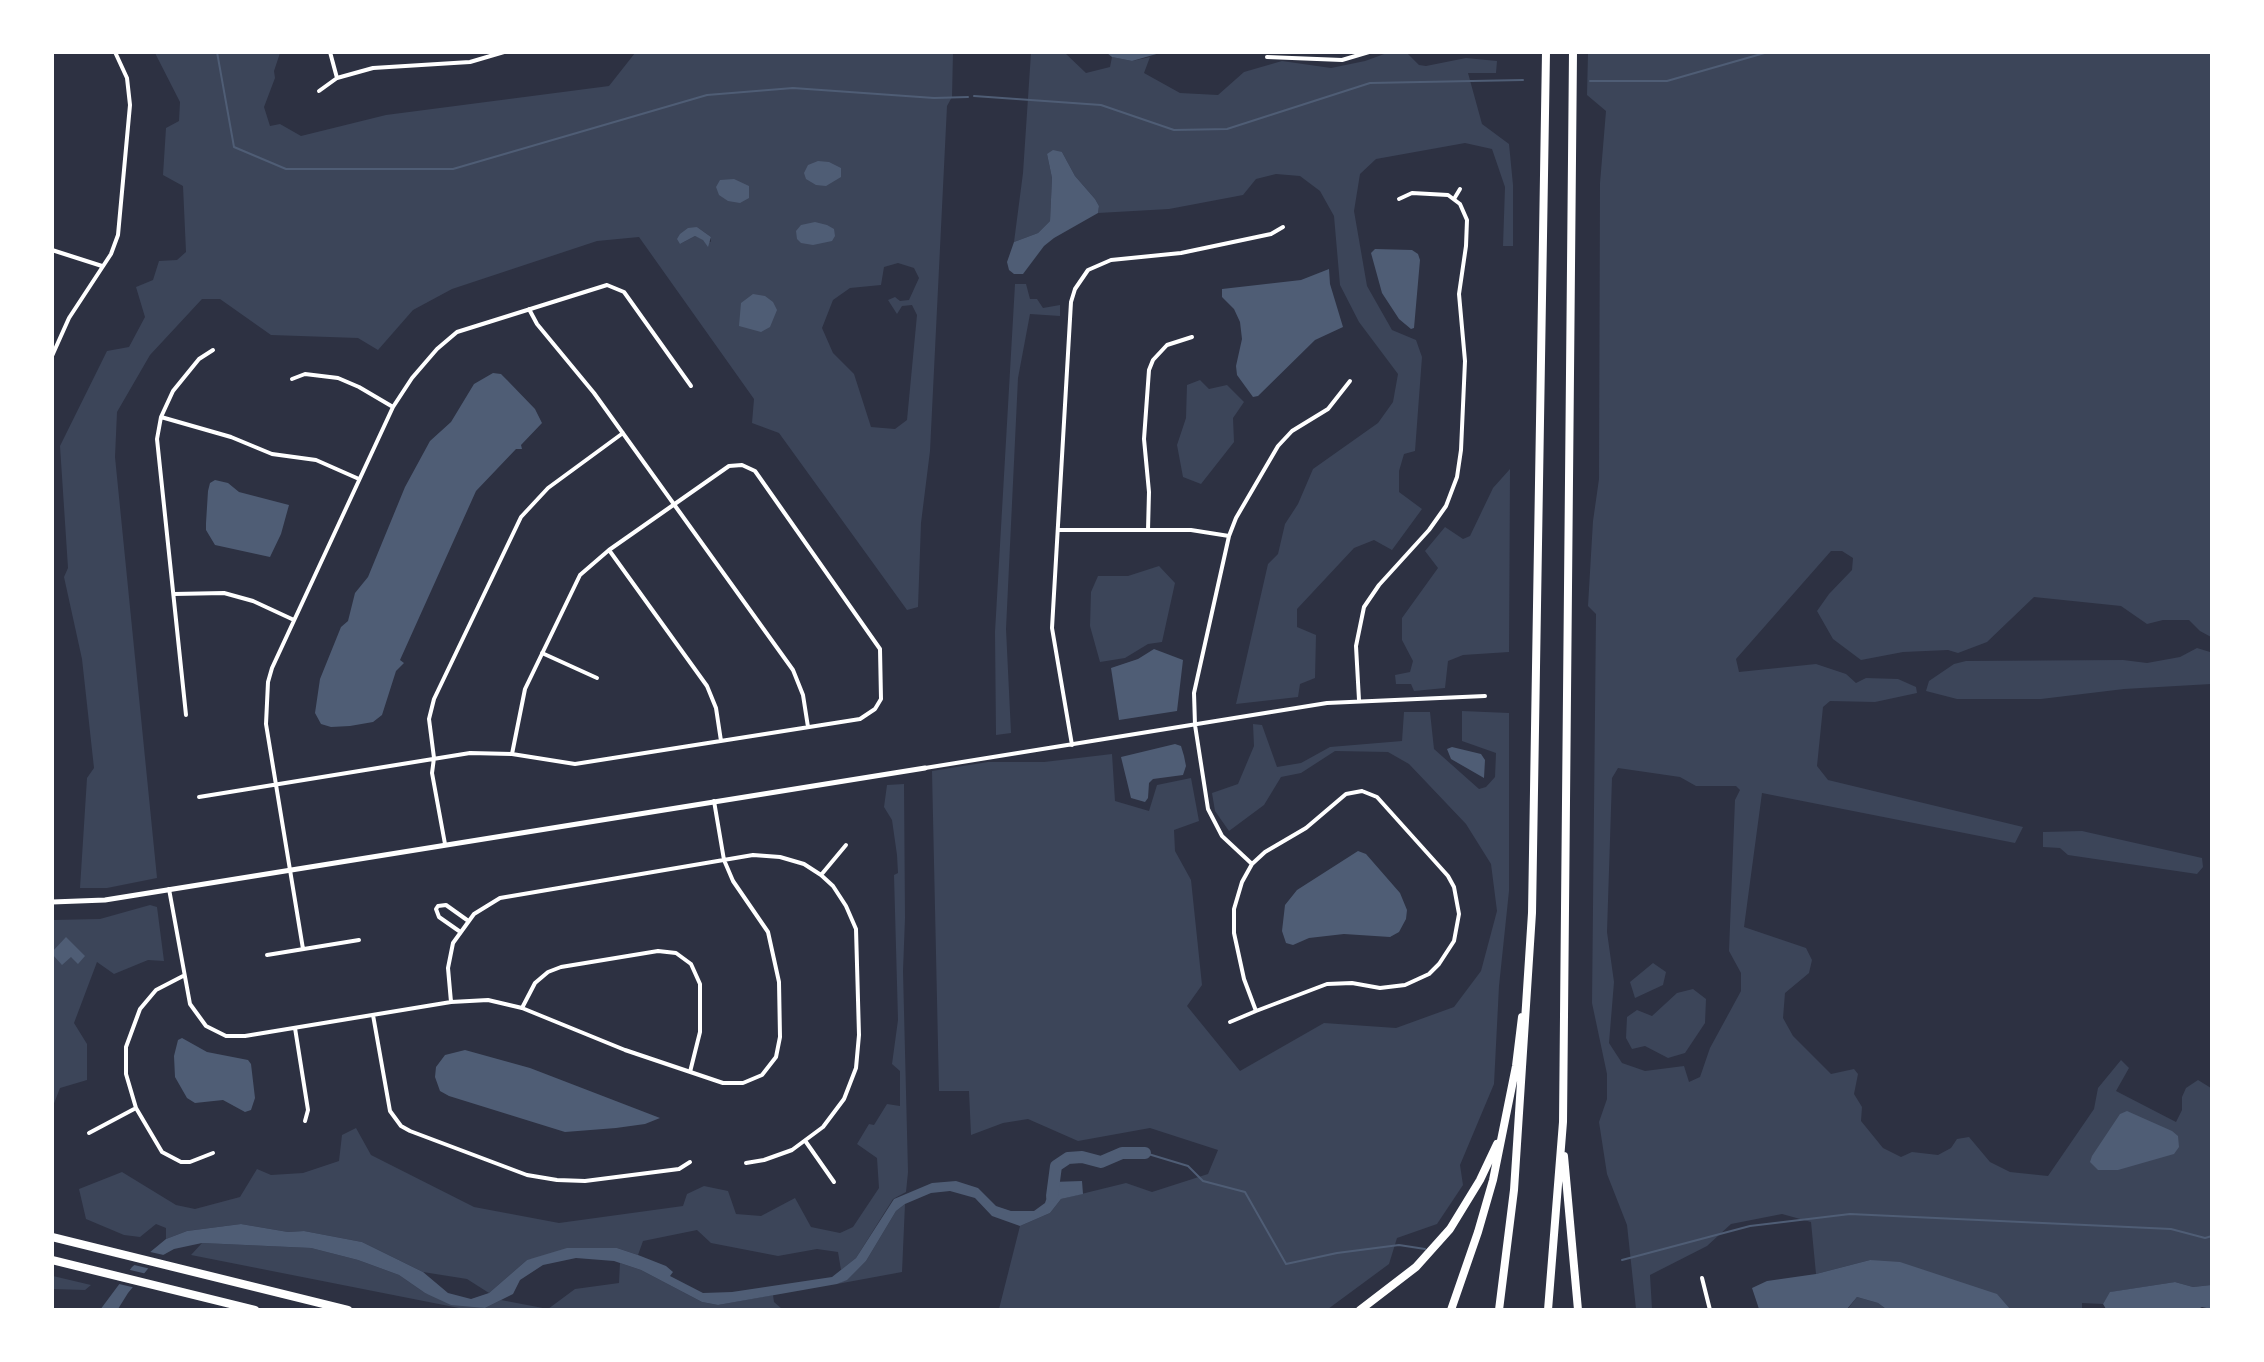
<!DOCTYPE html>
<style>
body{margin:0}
#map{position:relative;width:2264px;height:1362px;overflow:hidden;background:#2d3142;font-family:"Crimson Pro",serif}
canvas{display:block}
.frame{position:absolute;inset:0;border:54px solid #fff;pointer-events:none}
</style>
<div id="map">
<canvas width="2264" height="1362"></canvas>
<div class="frame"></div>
</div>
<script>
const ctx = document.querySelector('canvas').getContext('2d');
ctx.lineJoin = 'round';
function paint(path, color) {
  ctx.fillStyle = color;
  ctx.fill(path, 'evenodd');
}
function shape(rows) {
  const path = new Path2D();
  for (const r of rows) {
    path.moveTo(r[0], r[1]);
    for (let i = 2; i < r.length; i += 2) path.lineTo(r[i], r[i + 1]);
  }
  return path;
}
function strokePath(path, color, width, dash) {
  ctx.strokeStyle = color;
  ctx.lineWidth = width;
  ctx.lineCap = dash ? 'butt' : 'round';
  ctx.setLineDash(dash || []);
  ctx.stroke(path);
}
paint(shape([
 [1406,52,1419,65,1426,66,1466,58,1497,61,1496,73,1468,73,1482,124,1509,144,1513,185,1513,246,1503,246,1505,187,1492,149,1465,143,1376,159,1360,174,1354,211,1367,286,1392,330,1416,340,1422,357,1415,451,1404,454,1399,471,1399,492,1422,509,1392,550,1374,540,1354,548,1297,609,1297,627,1316,635,1315,678,1300,684,1298,697,1236,704,1268,564,1278,554,1285,524,1298,504,1313,469,1378,423,1393,402,1398,374,1359,322,1340,285,1334,216,1320,191,1300,176,1276,174,1256,179,1243,195,1169,209,1098,213,1099,206,1095,199,1075,176,1062,152,1047,154,1052,178,1050,221,1038,233,1014,242,1023,173,1031,53,1065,53,1086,73,1110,67,1112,57,1132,61,1150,57,1144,73,1180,93,1218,95,1244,72,1282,61,1331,68,1365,61,1387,53],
 [155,53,280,53,274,71,275,78,264,107,270,126,280,124,301,136,386,115,609,86,635,53,953,53,952,97,947,106,930,451,921,523,918,607,907,610,779,433,752,423,754,399,639,237,597,241,452,289,413,310,378,350,358,338,271,335,220,299,202,299,150,355,117,412,115,457,157,878,107,888,80,888,87,778,94,768,82,659,64,577,68,568,60,446,107,351,129,347,145,317,136,287,153,280,159,261,177,260,186,252,183,186,163,175,166,128,179,121,180,102],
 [697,227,711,237,711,242,695,236,680,244],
 [898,263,914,268,919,278,909,300,900,301,895,297,888,300,897,314,902,306,912,305,917,315,907,420,895,429,871,427,854,374,833,353,822,328,833,300,850,288,881,285,884,267],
 [1588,53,2211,53,2211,637,2200,631,2189,620,2163,620,2147,624,2121,606,2034,597,1987,642,1958,653,1948,650,1903,652,1861,660,1833,639,1817,611,1829,594,1852,570,1853,558,1842,551,1831,551,1736,659,1739,672,1816,664,1846,674,1856,683,1866,678,1898,679,1916,687,1917,693,1875,702,1830,701,1823,707,1817,766,1828,780,2023,827,2015,843,1762,793,1744,927,1806,948,1812,960,1809,973,1785,993,1783,1018,1793,1036,1831,1074,1854,1069,1858,1074,1854,1094,1862,1107,1861,1121,1883,1148,1901,1157,1912,1152,1938,1155,1951,1148,1957,1139,1969,1137,1990,1162,2010,1172,2048,1176,2094,1109,2098,1088,2121,1060,2129,1068,2116,1091,2176,1122,2182,1110,2182,1097,2186,1088,2198,1080,2211,1088,2211,1285,2193,1287,2175,1282,2111,1292,2103,1304,2082,1303,2082,1309,2010,1309,1870,1260,1816,1274,1811,1222,1782,1214,1731,1224,1707,1246,1650,1275,1652,1309,1636,1309,1627,1225,1607,1174,1599,1122,1607,1099,1607,1074,1592,1003,1596,614,1588,606,1593,521,1599,479,1600,183,1606,111,1587,95],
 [1618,768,1680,777,1696,786,1736,786,1740,790,1735,800,1729,951,1741,973,1741,991,1710,1048,1700,1077,1689,1082,1684,1066,1645,1071,1622,1063,1609,1043,1614,982,1607,932,1612,778],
 [1015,284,1026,284,1030,299,1037,299,1043,308,1060,305,1060,316,1030,314,1018,378,1006,629,1011,733,996,735,995,632],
 [1200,380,1209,389,1227,385,1244,402,1233,418,1234,442,1201,484,1183,477,1177,445,1186,418,1187,385],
 [1510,469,1509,652,1463,655,1448,661,1445,688,1414,691,1411,684,1396,684,1395,675,1410,672,1413,661,1402,640,1402,618,1438,568,1425,551,1445,527,1463,539,1470,536,1493,488],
 [1159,566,1175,583,1162,642,1148,644,1125,658,1100,662,1090,626,1091,592,1098,576,1128,576],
 [2211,643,2211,684,2124,689,2041,699,1957,699,1926,691,1929,681,1954,664,1966,661,2123,660,2147,663,2180,657,2197,648,2210,652],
 [1462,711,1509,713,1509,891,1499,986,1494,1084,1460,1165,1463,1185,1437,1224,1397,1238,1389,1264,1328,1309,999,1309,1020,1226,1050,1213,1061,1199,1126,1183,1152,1192,1208,1174,1218,1150,1150,1128,1078,1141,1028,1119,1003,1123,971,1135,969,1091,939,1091,932,771,988,762,1044,762,1112,754,1115,801,1149,811,1157,785,1191,778,1199,821,1174,830,1175,851,1191,880,1202,985,1187,1006,1240,1071,1324,1023,1396,1028,1454,1007,1481,971,1497,911,1491,864,1466,824,1409,764,1388,752,1335,751,1301,773,1281,777,1264,805,1229,831,1215,811,1212,793,1238,784,1254,746,1253,724,1262,725,1277,767,1301,763,1330,747,1402,741,1404,712,1430,712,1434,749,1479,789,1486,787,1495,777,1496,753,1462,741],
 [904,784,905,918,903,971,908,1172,906,1192,893,1199,856,1258,841,1270,838,1252,817,1249,778,1256,711,1243,697,1230,643,1241,638,1255,617,1248,527,1260,489,1293,467,1279,423,1272,362,1242,304,1231,288,1232,241,1224,187,1231,166,1239,166,1228,156,1224,140,1237,124,1235,86,1219,79,1189,122,1172,176,1205,195,1209,240,1197,257,1169,271,1175,303,1173,339,1161,342,1135,356,1128,371,1155,474,1207,559,1223,683,1206,687,1194,704,1186,728,1191,736,1214,761,1216,795,1198,811,1227,840,1233,853,1227,879,1188,877,1158,857,1144,869,1124,874,1125,887,1104,900,1106,900,1071,892,1064,898,1020,894,875,898,873,897,855,892,820,884,807,887,785],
 [2082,831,2202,858,2203,867,2197,874,2068,855,2060,848,2043,847,2043,832],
 [150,905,157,907,164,961,148,960,114,974,97,962,74,1023,87,1044,87,1080,60,1088,53,1106,53,920,100,919],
 [1653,963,1666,972,1663,985,1635,998,1630,982],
 [1693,989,1706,999,1705,1023,1685,1053,1668,1058,1645,1046,1632,1049,1626,1038,1627,1017,1637,1010,1652,1016,1677,993],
 [905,1204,902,1272,837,1284,847,1279,866,1261,896,1211],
 [202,1243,311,1248,358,1260,399,1275,425,1293,485,1308,501,1300,548,1309,575,1289,619,1283,620,1263,641,1270,702,1302,718,1305,773,1295,774,1302,782,1309,464,1309,191,1255],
 [53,1276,91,1285,85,1290,53,1289],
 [1857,1297,1878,1303,1886,1309,1847,1310]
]), '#3c4559');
paint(shape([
 [1107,53,1160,53,1132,61,1112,57],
 [1053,150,1062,152,1075,176,1095,199,1099,206,1098,213,1054,238,1044,246,1023,274,1014,274,1009,270,1007,262,1014,242,1038,233,1050,221,1052,178,1047,154],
 [818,161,829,162,841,168,841,177,826,186,816,185,806,179,804,173,808,165],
 [734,179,749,186,749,198,740,203,728,201,719,195,716,187,720,180],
 [815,222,827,225,834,229,835,236,832,241,813,245,801,243,797,239,796,231,801,225],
 [697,227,711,237,708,247,703,240,695,236,680,244,677,239,680,234,688,228],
 [1375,249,1412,250,1418,254,1420,260,1414,328,1411,329,1399,319,1382,293,1371,253],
 [1329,269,1330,284,1343,327,1315,340,1258,396,1253,397,1237,375,1236,366,1242,339,1240,322,1234,309,1222,297,1222,289,1301,280],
 [753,294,765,296,773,302,777,310,770,327,761,332,739,326,741,303],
 [493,373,501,374,507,380,535,409,542,423,521,445,522,449,516,449,476,491,400,660,404,663,396,671,382,715,373,722,350,726,331,727,321,724,315,713,320,679,341,627,348,621,355,593,368,577,405,487,430,441,451,422,474,384],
 [215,480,228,483,239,492,289,505,281,534,270,557,215,545,206,530,206,523,208,491,210,483],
 [1154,649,1183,660,1177,711,1119,720,1111,668,1138,659],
 [1175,744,1181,746,1184,756,1186,766,1183,775,1153,779,1149,783,1148,798,1145,802,1131,798,1121,757],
 [1452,747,1481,754,1485,760,1484,778,1451,759,1447,749],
 [1358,851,1366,854,1400,893,1407,910,1406,919,1399,932,1390,937,1344,934,1309,938,1293,945,1286,943,1282,931,1285,905,1297,890],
 [66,937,85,956,78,964,71,957,62,965,53,955,53,951],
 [182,1038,207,1052,248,1060,251,1064,255,1098,251,1110,245,1112,223,1100,195,1103,187,1098,175,1077,174,1056,178,1040],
 [465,1050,530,1068,660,1118,645,1124,616,1128,565,1132,449,1096,440,1091,435,1077,436,1067,445,1055],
 [2127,1111,2172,1131,2178,1136,2179,1147,2174,1154,2118,1170,2098,1170,2090,1162,2092,1156,2120,1114],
 [956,1181,978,1188,996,1206,1011,1211,1034,1211,1045,1203,1052,1182,1082,1181,1083,1194,1061,1199,1050,1213,1020,1226,992,1216,975,1198,950,1191,931,1193,905,1204,896,1211,866,1261,847,1280,837,1284,718,1305,702,1302,641,1270,614,1261,576,1258,543,1265,520,1280,513,1294,485,1308,451,1305,425,1293,399,1275,358,1260,311,1248,202,1243,174,1249,156,1259,128,1293,118,1309,100,1310,132,1267,166,1239,187,1231,241,1224,288,1232,304,1231,362,1242,423,1272,448,1293,471,1299,489,1293,527,1260,567,1248,617,1248,638,1255,666,1266,673,1272,670,1276,703,1293,732,1292,832,1277,856,1258,894,1199,932,1183],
 [1870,1260,1900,1262,1997,1294,2010,1309,1886,1309,1878,1303,1857,1297,1847,1309,1759,1309,1752,1288,1767,1281,1816,1274],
 [2175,1282,2193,1287,2211,1285,2211,1309,2202,1307,2196,1310,2106,1309,2103,1304,2110,1292]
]), '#4f5d75');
paint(shape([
 [146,1251,168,1256,157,1261,151,1269,130,1264],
 [126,1269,147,1274,136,1288,115,1283]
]), '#2d3142');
strokePath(shape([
 [217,52,234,147,286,169,453,169,707,95,793,88,934,98,968,97],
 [1590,81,1667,81,1768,52],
 [974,96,1101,105,1174,130,1227,129,1370,83,1523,80],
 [1145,1153,1188,1166,1203,1181,1245,1192,1286,1264,1337,1253,1399,1245,1425,1249],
 [1622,1260,1750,1226,1850,1214,2171,1229,2205,1238,2212,1236]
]), '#4f5d75', 2);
strokePath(shape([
 [1052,1196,1056,1166,1068,1158,1082,1157,1101,1162,1122,1153,1145,1153]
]), '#4f5d75', 12);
strokePath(shape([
 [330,52,337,78],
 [1267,57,1342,60,1369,52],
 [319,91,337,78,373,68,470,62,504,52],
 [1454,199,1460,189],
 [52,250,102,266],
 [529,309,537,324,594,393,793,670,803,695,808,727],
 [52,356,69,318,111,254,118,235,130,105,127,78,115,52],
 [292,379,305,374,338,378,359,387,393,407],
 [161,417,231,437,272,454,316,460,359,479],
 [1059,530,1191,530,1229,536],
 [1148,530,1149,492,1144,439,1149,370,1153,360,1167,345,1192,337],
 [609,550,707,686,716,708,721,741],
 [174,594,224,593,253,601,294,620],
 [542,653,597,678],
 [1359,700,1356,646,1364,607,1379,585,1429,530,1446,506,1457,477,1461,450,1465,361,1459,294,1466,246,1467,220,1460,204,1448,195,1412,193,1399,199],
 [186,715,157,439,161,417,173,391,199,359,213,350],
 [1072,745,1052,628,1071,302,1075,289,1088,270,1111,260,1181,253,1271,234,1283,227],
 [925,768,1327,703,1485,696],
 [1362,791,1377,797,1448,876,1454,887,1459,914,1454,941,1439,964,1429,974,1405,985,1380,988,1352,983,1327,984,1256,1011,1244,979,1234,933,1234,909,1242,882,1252,864,1265,852,1306,828,1346,794,1362,791],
 [199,797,470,753,512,754,575,764,860,719,875,709,881,699,880,649,755,471,742,465,729,466,609,550,580,575,525,689,512,754],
 [445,844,432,773,434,758,429,719,434,699,521,517,548,488,623,433],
 [1252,864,1222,836,1208,809,1195,725,1194,693,1229,536,1236,518,1278,446,1292,431,1328,409,1350,381],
 [821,875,846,845],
 [169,889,190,1004,206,1026,226,1036,245,1036,451,1002,488,1000,522,1008,625,1050,723,1083,743,1083,762,1075,776,1057,780,1037,779,982,768,932,733,881,724,860,714,801],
 [459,931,439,917,436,909,438,906,446,905,467,920],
 [303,949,266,724,268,682,272,668,393,407,412,378,437,349,457,332,607,285,624,292,691,386],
 [267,955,359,940],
 [183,976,156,990,140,1009,126,1047,126,1074,136,1108,162,1152,181,1162,190,1162,213,1153],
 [451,1002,448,968,453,943,474,914,500,898,753,855,780,857,804,864,821,875,833,886,846,906,856,929,859,1035,856,1068,844,1099,823,1127,792,1150,764,1160,746,1163],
 [522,1008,535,983,548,972,561,967,658,951,676,953,691,964,700,984,700,1032,690,1072],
 [373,1015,390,1111,401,1126,410,1131,527,1175,557,1180,585,1181,679,1169,690,1162],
 [1230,1022,1256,1011],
 [295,1028,308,1110,305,1121],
 [89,1133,136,1108],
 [806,1142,834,1182],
 [1702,1278,1710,1310]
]), '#fff', 4);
strokePath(shape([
 [52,902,105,900,925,768]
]), '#fff', 5);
strokePath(shape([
 [1564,1156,1578,1310],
 [52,1237,348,1310],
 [52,1260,255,1310],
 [1360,1310,1416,1267,1450,1229,1480,1180,1497,1144],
 [1451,1310,1478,1232,1493,1180,1516,1066,1522,1017],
 [1499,1310,1514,1190,1532,913,1546,52],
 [1548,1310,1563,1122,1573,52]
]), '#fff', 8);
</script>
